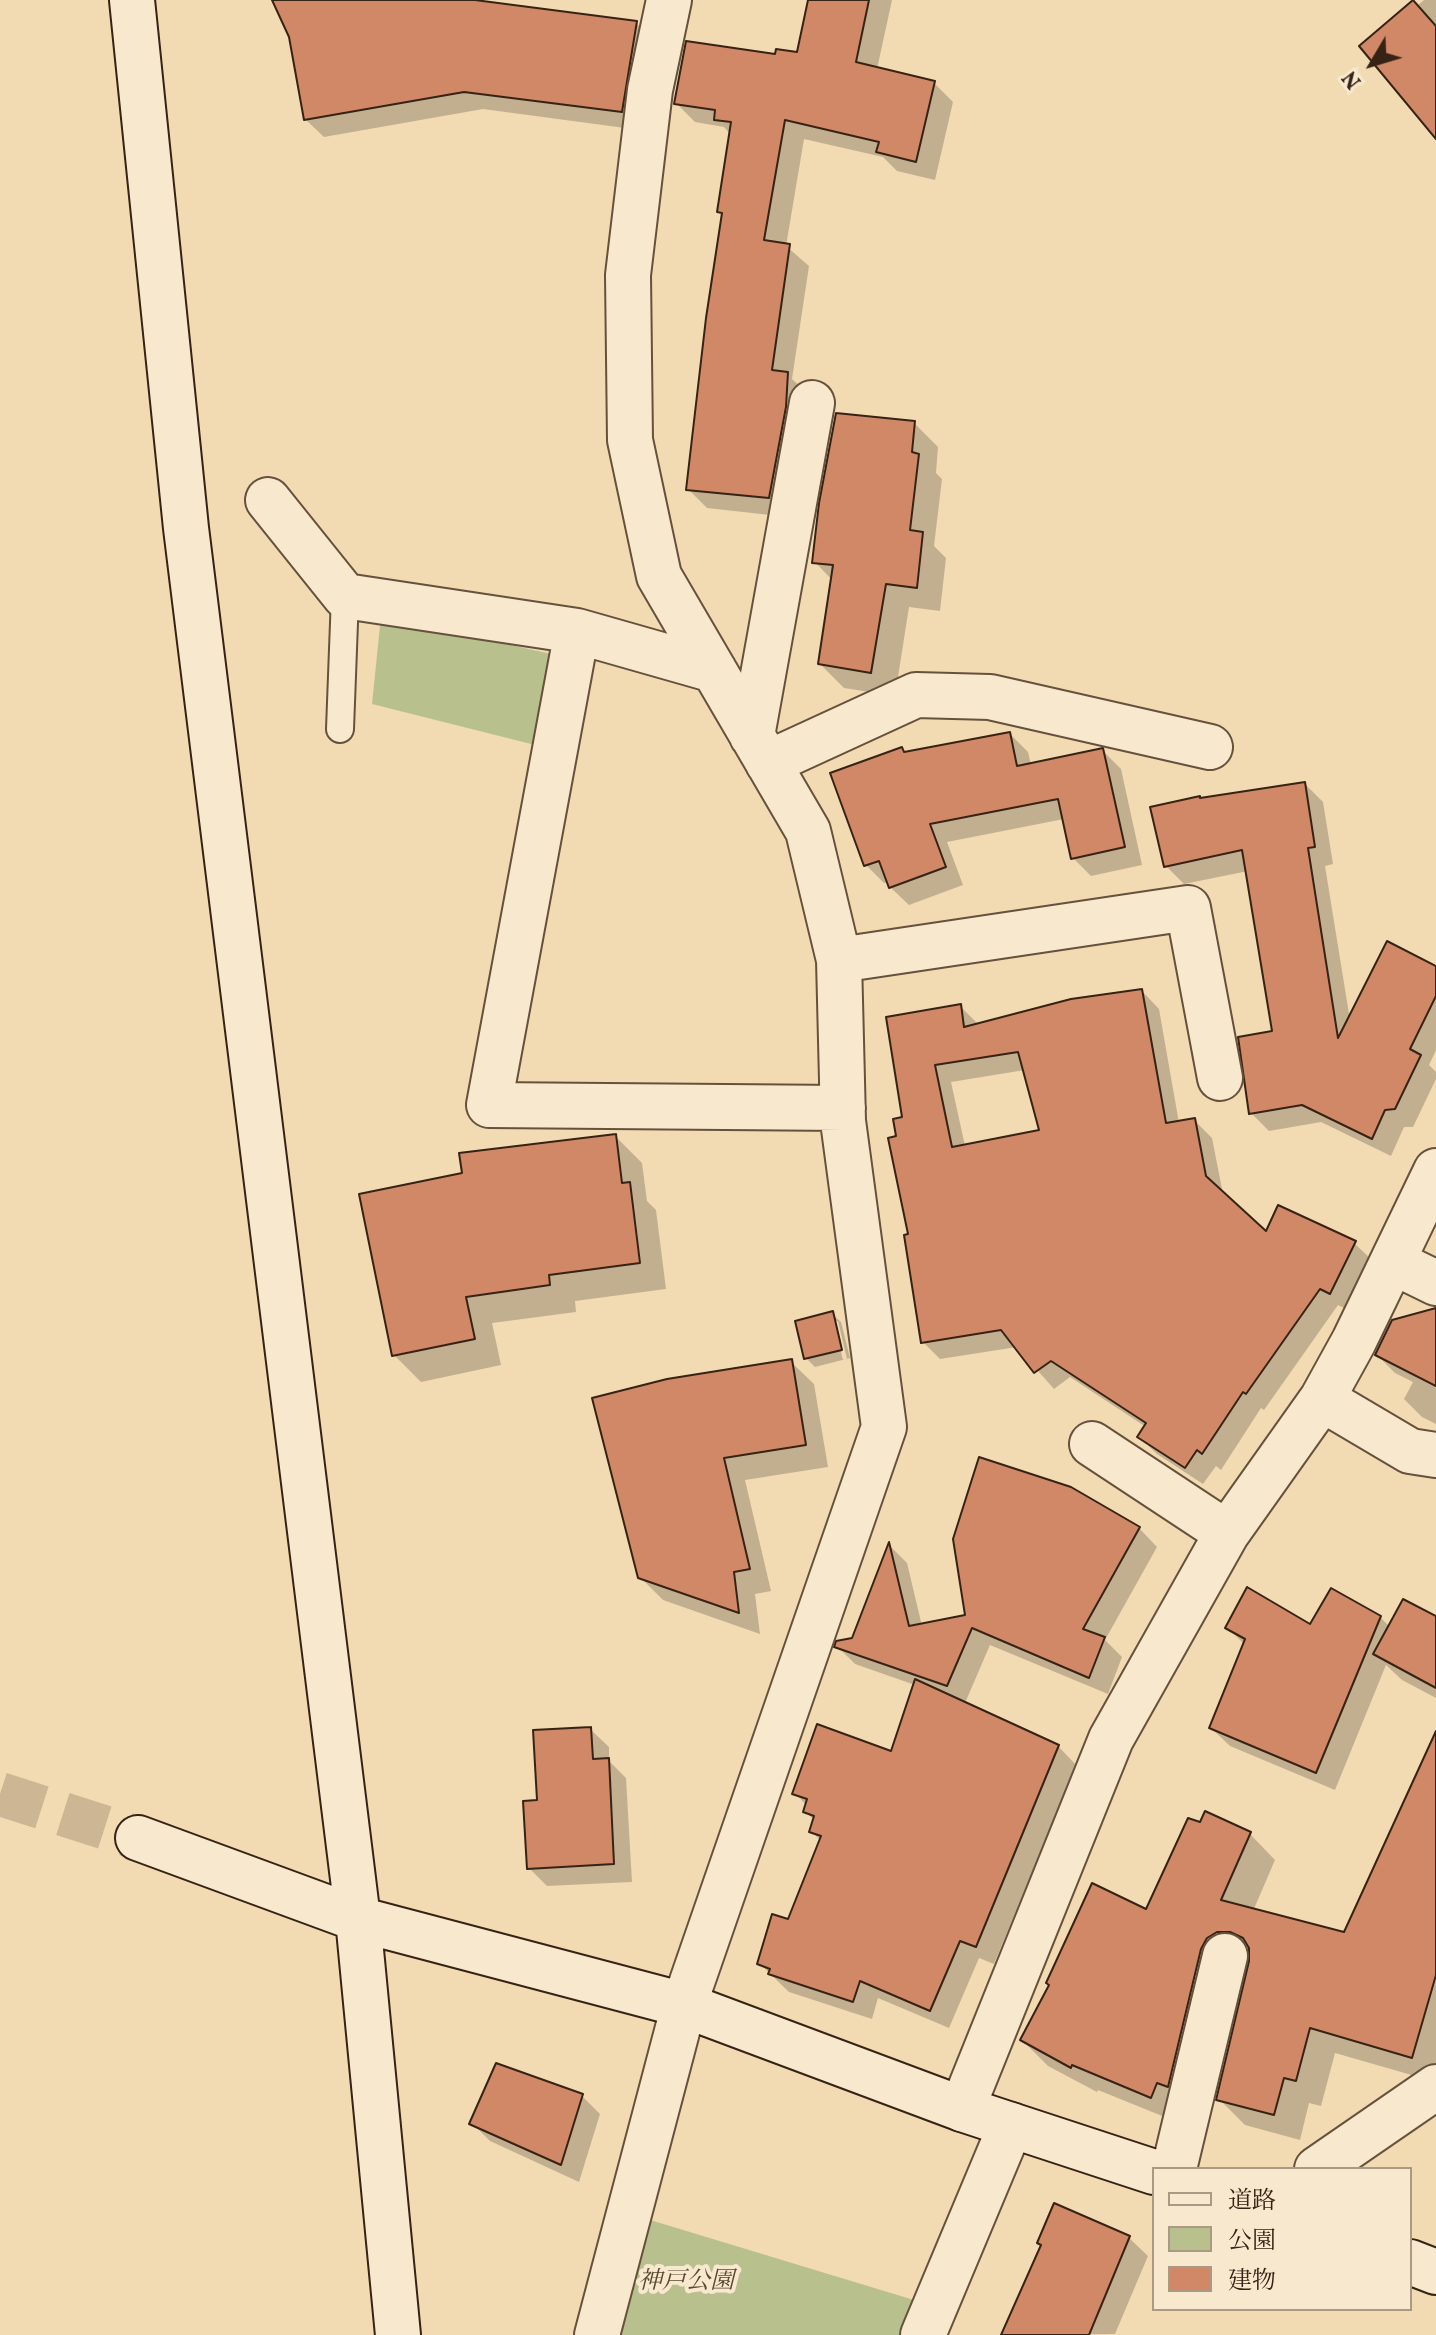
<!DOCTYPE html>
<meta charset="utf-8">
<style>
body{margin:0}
#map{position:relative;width:1436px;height:2335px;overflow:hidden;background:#f2dbb3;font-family:Vollkorn,"Noto Serif JP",serif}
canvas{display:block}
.legend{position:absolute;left:1152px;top:2167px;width:260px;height:144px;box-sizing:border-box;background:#f7e8ce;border:2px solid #aa9984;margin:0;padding:10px 14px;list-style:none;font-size:24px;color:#372315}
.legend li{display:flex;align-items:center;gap:16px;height:40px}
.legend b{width:40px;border:2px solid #aa9984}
.north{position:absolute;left:1332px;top:24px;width:80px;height:80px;-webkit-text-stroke:6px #f7e8ce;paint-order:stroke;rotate:232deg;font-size:22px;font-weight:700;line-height:32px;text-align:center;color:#372315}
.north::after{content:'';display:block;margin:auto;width:28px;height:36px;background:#372315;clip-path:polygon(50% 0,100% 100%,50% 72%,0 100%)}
</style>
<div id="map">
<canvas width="1436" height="2335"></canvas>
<ul class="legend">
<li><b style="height:10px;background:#f7e8ce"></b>道路</li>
<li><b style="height:22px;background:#b8c18e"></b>公園</li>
<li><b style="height:22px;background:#d18867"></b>建物</li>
</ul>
<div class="north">N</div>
</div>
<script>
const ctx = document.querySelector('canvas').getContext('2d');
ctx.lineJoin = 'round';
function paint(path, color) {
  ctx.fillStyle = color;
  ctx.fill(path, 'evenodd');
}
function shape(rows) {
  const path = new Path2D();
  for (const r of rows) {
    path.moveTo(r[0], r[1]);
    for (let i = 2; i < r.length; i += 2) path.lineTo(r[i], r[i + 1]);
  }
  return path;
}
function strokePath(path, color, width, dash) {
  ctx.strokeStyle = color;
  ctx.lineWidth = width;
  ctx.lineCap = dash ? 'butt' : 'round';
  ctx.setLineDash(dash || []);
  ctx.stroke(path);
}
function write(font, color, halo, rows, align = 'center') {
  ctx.font = font + ' Vollkorn,"Noto Serif JP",serif';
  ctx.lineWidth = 8;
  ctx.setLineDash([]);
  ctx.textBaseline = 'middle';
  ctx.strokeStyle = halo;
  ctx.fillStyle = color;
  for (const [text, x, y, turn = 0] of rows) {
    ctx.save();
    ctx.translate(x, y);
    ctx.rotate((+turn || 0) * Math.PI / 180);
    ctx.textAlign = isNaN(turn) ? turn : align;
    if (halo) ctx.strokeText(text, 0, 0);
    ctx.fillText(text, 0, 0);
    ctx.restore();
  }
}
paint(shape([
 [381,616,578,660,555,750,372,704],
 [647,2219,914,2300,901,2335,620,2335]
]), '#b8c18e');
paint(shape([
 [275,0,460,0,636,23,654,41,640,130,483,109,324,137,305,119,291,37],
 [810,0,892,0,877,69,934,83,953,102,935,180,897,171,883,157,804,139,786,246,809,266,792,379,807,393,788,517,707,508,688,489,723,216,719,211,731,135,724,127,695,122,676,103,777,56,798,54],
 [1424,0,1436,0,1436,136,1417,6],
 [914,423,938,447,936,473,942,479,934,546,946,558,940,611,909,607,895,696,844,688,820,664,832,580,815,562],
 [1010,734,1028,752,1031,765,1102,750,1121,769,1142,865,1091,876,1073,858,1064,819,947,842,963,885,909,905,890,887,888,882,884,883,866,865,901,749,906,754],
 [1305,784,1323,802,1333,864,1325,866,1350,1020,1436,968,1436,1050,1429,1065,1436,1072,1436,1079,1413,1127,1404,1127,1391,1156,1321,1122,1269,1131,1251,1113,1274,1033,1248,871,1184,884,1166,866],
 [1142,991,1159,1009,1179,1123,1194,1120,1212,1138,1223,1194,1266,1234,1354,1243,1372,1260,1348,1310,1338,1305,1264,1410,1261,1408,1221,1470,1216,1466,1203,1484,1157,1454,1139,1437,1146,1427,1070,1377,1054,1389,1017,1347,940,1359,923,1342,899,1138,904,1119,960,1006,979,1025],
 [1025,1070,1041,1131,965,1146,951,1082],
 [615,1136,642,1163,647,1201,656,1210,666,1289,575,1301,576,1312,492,1323,501,1365,421,1382,394,1355,464,1174],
 [1436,1310,1436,1424,1422,1417,1404,1399,1413,1382,1395,1373,1377,1355],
 [832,1314,841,1322,850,1358,815,1367,806,1358],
 [833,1321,838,1321,847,1359,843,1360],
 [791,1362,814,1384,828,1467,745,1480,771,1591,755,1594,760,1634,663,1600,640,1577],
 [1139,1528,1157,1547,1105,1640,1122,1657,1108,1694,990,1645,965,1703,1058,1746,1076,1765,994,1964,979,1958,949,2028,878,1998,872,2019,789,1992,759,1963,789,1921,821,1841,811,1831,814,1820,806,1812,807,1806,795,1793,892,1753,915,1685,855,1664,837,1646,853,1639,890,1546,907,1563,922,1626,967,1616],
 [1380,1617,1390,1627,1436,1618,1436,1698,1402,1680,1386,1665,1335,1790,1230,1746,1211,1728,1245,1645,1227,1627,1311,1626],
 [590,1729,609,1747,609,1761,626,1778,632,1882,547,1886,529,1868],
 [1436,1736,1436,2082,1335,2053,1321,2106,1309,2103,1300,2140,1245,2125,1219,2099,1251,1957,1245,1957,1177,2122,1098,2090,1097,2092,1048,2066,1022,2040,1147,1911,1250,1834,1275,1860,1253,1911,1346,1934],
 [582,2096,600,2114,579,2182,490,2141,472,2123],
 [1055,2206,1129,2238,1148,2256,1115,2334,1003,2335,1043,2246]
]), '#0003');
const building = shape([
 [272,0,475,0,637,21,622,112,464,92,304,120,289,37,272,0],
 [808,0,869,0,856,62,935,81,916,162,876,152,879,142,785,120,764,240,790,244,772,370,788,372,786,407,769,498,686,490,706,318,722,213,717,212,731,122,714,120,715,110,674,104,686,41,775,54,776,49,797,52,808,0],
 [1413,0,1436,26,1436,139,1359,46,1413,0],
 [836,413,915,421,912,452,919,454,910,530,923,532,917,588,886,584,871,673,818,664,833,565,812,563,819,503,836,413],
 [1010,732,1017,766,1103,748,1125,847,1071,859,1058,799,930,824,946,867,889,888,879,861,864,866,830,773,902,747,904,752,1010,732],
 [1305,782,1315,847,1308,848,1338,1038,1387,941,1436,966,1436,996,1410,1049,1421,1055,1395,1109,1385,1110,1372,1139,1302,1105,1249,1114,1238,1037,1272,1031,1242,850,1164,867,1150,807,1200,796,1200,798,1305,782],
 [1142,989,1166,1123,1195,1118,1206,1176,1266,1231,1278,1205,1356,1241,1330,1294,1320,1289,1246,1394,1243,1392,1202,1454,1197,1450,1185,1468,1137,1437,1146,1423,1051,1361,1034,1373,1001,1330,921,1343,904,1235,908,1234,888,1138,896,1136,893,1119,902,1117,886,1017,961,1004,964,1027,1071,999,1142,989],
 [1018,1052,1039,1130,952,1147,935,1065,1018,1052],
 [616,1134,622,1183,630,1182,640,1263,549,1275,550,1285,466,1297,475,1339,392,1356,359,1194,462,1173,459,1153,616,1134],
 [1436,1308,1436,1386,1375,1355,1392,1320,1436,1308],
 [833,1311,842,1350,804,1359,795,1321,833,1311],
 [792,1359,806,1445,724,1458,750,1569,734,1572,739,1613,638,1578,592,1398,667,1379,792,1359],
 [979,1457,1071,1487,1140,1527,1083,1629,1105,1637,1089,1678,972,1628,947,1686,834,1647,836,1641,852,1638,889,1542,909,1626,965,1615,953,1539,979,1457],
 [1247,1587,1310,1624,1331,1588,1381,1616,1316,1773,1209,1728,1245,1639,1225,1628,1247,1587],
 [1403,1599,1436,1616,1436,1688,1373,1654,1403,1599],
 [915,1679,1059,1745,976,1947,960,1941,930,2011,860,1981,853,2002,768,1974,770,1969,757,1964,772,1914,788,1919,821,1836,809,1832,814,1816,803,1812,807,1799,792,1794,817,1724,891,1751,915,1679],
 [591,1727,593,1759,609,1758,614,1864,527,1869,523,1801,537,1800,533,1730,591,1727],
 [1436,1731,1436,1975,1412,2058,1310,2028,1296,2081,1284,2078,1274,2115,1216,2100,1249,1961,1249,1948,1243,1938,1230,1932,1217,1932,1207,1938,1201,1949,1168,2087,1157,2083,1151,2098,1072,2065,1071,2068,1020,2040,1049,1985,1046,1983,1092,1883,1146,1909,1188,1818,1200,1822,1205,1811,1251,1832,1221,1900,1344,1932,1436,1731],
 [496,2063,583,2094,561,2165,469,2124,496,2063],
 [1054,2203,1130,2236,1089,2335,1001,2335,1041,2245,1037,2243,1054,2203]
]);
paint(building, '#d18867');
strokePath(building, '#372315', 2);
strokePath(shape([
 [0,1794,138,1838]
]), '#cdb693', 44, [44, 22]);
const lane = shape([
 [340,729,345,596]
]);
const street = shape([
 [268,500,345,596,577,631],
 [714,670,577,631,489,1105,843,1108],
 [752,736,812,403],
 [768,763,916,695,990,697,1210,747],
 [839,960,1188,908,1220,1078],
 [1393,1262,1436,1283],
 [1322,1399,1410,1451,1436,1455],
 [1092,1444,1227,1533],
 [962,2109,1111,1739,1227,1533,1322,1399,1354,1341,1436,1171],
 [1174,2169,1225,1956],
 [1317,2169,1436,2087],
 [597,2335,684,2005,884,1427,843,1121,839,960,808,831,659,576,630,440,628,275,650,90,669,0],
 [923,2335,1011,2125]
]);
const secondary = shape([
 [132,0,186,528,358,1919,398,2335],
 [138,1838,358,1919,684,2005,962,2109,1154,2172],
 [1410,2262,1436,2272]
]);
strokePath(lane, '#66513c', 30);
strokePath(street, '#66513c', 48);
strokePath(secondary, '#372315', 48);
strokePath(lane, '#f7e8ce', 26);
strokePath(street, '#f7e8ce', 44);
strokePath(secondary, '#f7e8ce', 44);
write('italic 24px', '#574a33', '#f7e8ce', [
 ["神戸公園",686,2284]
]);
</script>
